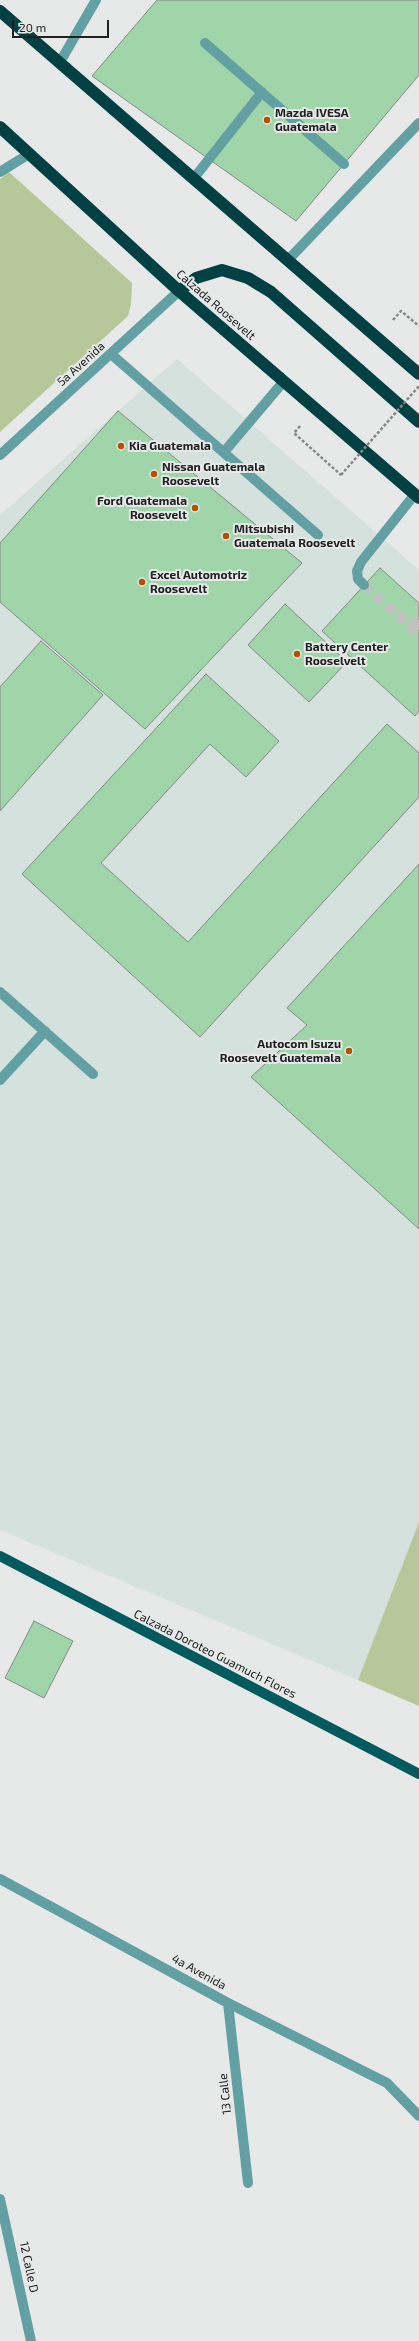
<!DOCTYPE html>
<style>
body{margin:0}
#map{position:relative;width:419px;height:2341px;overflow:hidden;background:#e6e9e8;font-family:"Exo 2",sans-serif}
canvas{display:block}
.scale{position:absolute;left:12px;top:20px;width:97px;height:18px;box-sizing:border-box;border:2px solid #202121;border-top:0;padding-left:5px;font-size:12px;line-height:14px;white-space:nowrap;color:#202121;-webkit-text-stroke:3px #e6e9e8;paint-order:stroke}
</style>
<div id="map">
<canvas width="419" height="2341"></canvas>
<div class="scale">20 m</div>
</div>
<script>
const ctx = document.querySelector('canvas').getContext('2d');
ctx.lineJoin = 'round';
function paint(path, color) {
  ctx.fillStyle = color;
  ctx.fill(path, 'evenodd');
}
function shape(rows) {
  const path = new Path2D();
  for (const r of rows) {
    path.moveTo(r[0], r[1]);
    for (let i = 2; i < r.length; i += 2) path.lineTo(r[i], r[i + 1]);
  }
  return path;
}
function strokePath(path, color, width, dash) {
  ctx.strokeStyle = color;
  ctx.lineWidth = width;
  ctx.lineCap = dash ? 'butt' : 'round';
  ctx.setLineDash(dash || []);
  ctx.stroke(path);
}
function write(font, color, halo, rows, align = 'center') {
  ctx.font = font + ' "Exo 2",sans-serif';
  ctx.lineWidth = 4;
  ctx.setLineDash([]);
  ctx.textBaseline = 'middle';
  ctx.strokeStyle = halo;
  ctx.fillStyle = color;
  for (const [text, x, y, turn = 0] of rows) {
    ctx.save();
    ctx.translate(x, y);
    ctx.rotate((+turn || 0) * Math.PI / 180);
    ctx.textAlign = isNaN(turn) ? turn : align;
    if (halo) ctx.strokeText(text, 0, 0);
    ctx.fillText(text, 0, 0);
    ctx.restore();
  }
}
paint(shape([
 [177,359,419,570,419,1522,358,1680,0,1530,0,515]
]), '#d4e1dd');
paint(shape([
 [9,172,132,283,131,304,128,316,0,432,0,179],
 [419,1522,419,1706,358,1680]
]), '#b6c899');
const building = shape([
 [157,0,419,0,419,75,296,221,92,76,157,0],
 [118,411,302,563,145,729,0,602,0,543,118,411],
 [380,568,419,603,419,711,415,716,322,631,380,568],
 [285,604,347,662,309,702,248,645,285,604],
 [41,641,103,695,0,811,0,687,41,641],
 [206,674,279,741,246,777,210,744,101,863,188,942,387,724,419,753,419,797,200,1037,22,874,206,674],
 [419,864,419,1229,251,1077,307,1025,287,1008,419,864],
 [34,1621,73,1641,44,1698,5,1678,34,1621]
]);
paint(building, '#a0d5a9');
strokePath(building, '#868987', 1);
strokePath(shape([
 [364,585,419,634],
 [411,627,419,619]
]), '#bec1c0', 10, [10, 5]);
strokePath(shape([
 [393,320,401,311,419,326],
 [300,426,294,433,341,475]
]), '#868887', 2.5, [3, 2]);
strokePath(shape([
 [205,43,344,164],
 [60,62,96,0],
 [0,172,29,154],
 [194,178,262,92],
 [288,260,419,123],
 [111,354,318,535],
 [224,452,284,381],
 [0,455,179,291],
 [364,585,358,579,357,571,361,562,415,494],
 [0,992,93,1074],
 [0,1080,45,1031],
 [0,1879,228,2003,387,2083,419,2116],
 [228,2003,248,2183],
 [0,2199,31,2341]
]), '#62a0a3', 10);
strokePath(shape([
 [0,1556,419,1774]
]), '#005a5e', 10);
strokePath(shape([
 [0,11,419,374],
 [0,127,179,291,419,498],
 [179,291,196,278,222,270,248,278,271,292,419,422]
]), '#014043', 12);
strokePath(shape([
 [341,475,419,386]
]), '#868887', 2.5, [3, 2]);
for (const [x, y, r, color] of [
 [267,120,4,"#b05103"],
 [121,446,4,"#b05103"],
 [154,474,4,"#b05103"],
 [195,508,4,"#b05103"],
 [226,536,4,"#b05103"],
 [142,582,4,"#b05103"],
 [297,654,4,"#b05103"],
 [349,1051,4,"#b05103"]
]) {
  const dot = new Path2D();
  dot.arc(x, y, r, 0, 2 * Math.PI);
  ctx.fillStyle = color;
  ctx.fill(dot);
  strokePath(dot, '#e6e9e8', 1.5);
}
write('bold 12px', '#202121', '#e6e9e8', [
 ["Mazda IVESA",275,113],
 ["Guatemala",275,127],
 ["Kia Guatemala",129,446],
 ["Nissan Guatemala",162,467],
 ["Roosevelt",162,481],
 ["Ford Guatemala",187,501,"right"],
 ["Roosevelt",187,515,"right"],
 ["Mitsubishi",234,529],
 ["Guatemala Roosevelt",234,543],
 ["Excel Automotriz",150,575],
 ["Roosevelt",150,589],
 ["Battery Center",305,647],
 ["Rooselvelt",305,661],
 ["Autocom Isuzu",341,1044,"right"],
 ["Roosevelt Guatemala",341,1058,"right"]
], 'left');
write('12px', '#202121', '#e6e9e8', [
 ["Calzada Roosevelt",216,305,41],
 ["5a Avenida",81,364,-42],
 ["Calzada Doroteo Guamuch Flores",215,1654,27],
 ["4a Avenida",199,1972,29],
 ["13 Calle",225,2094,-96],
 ["12 Calle D",29,2267,78]
]);
</script>
